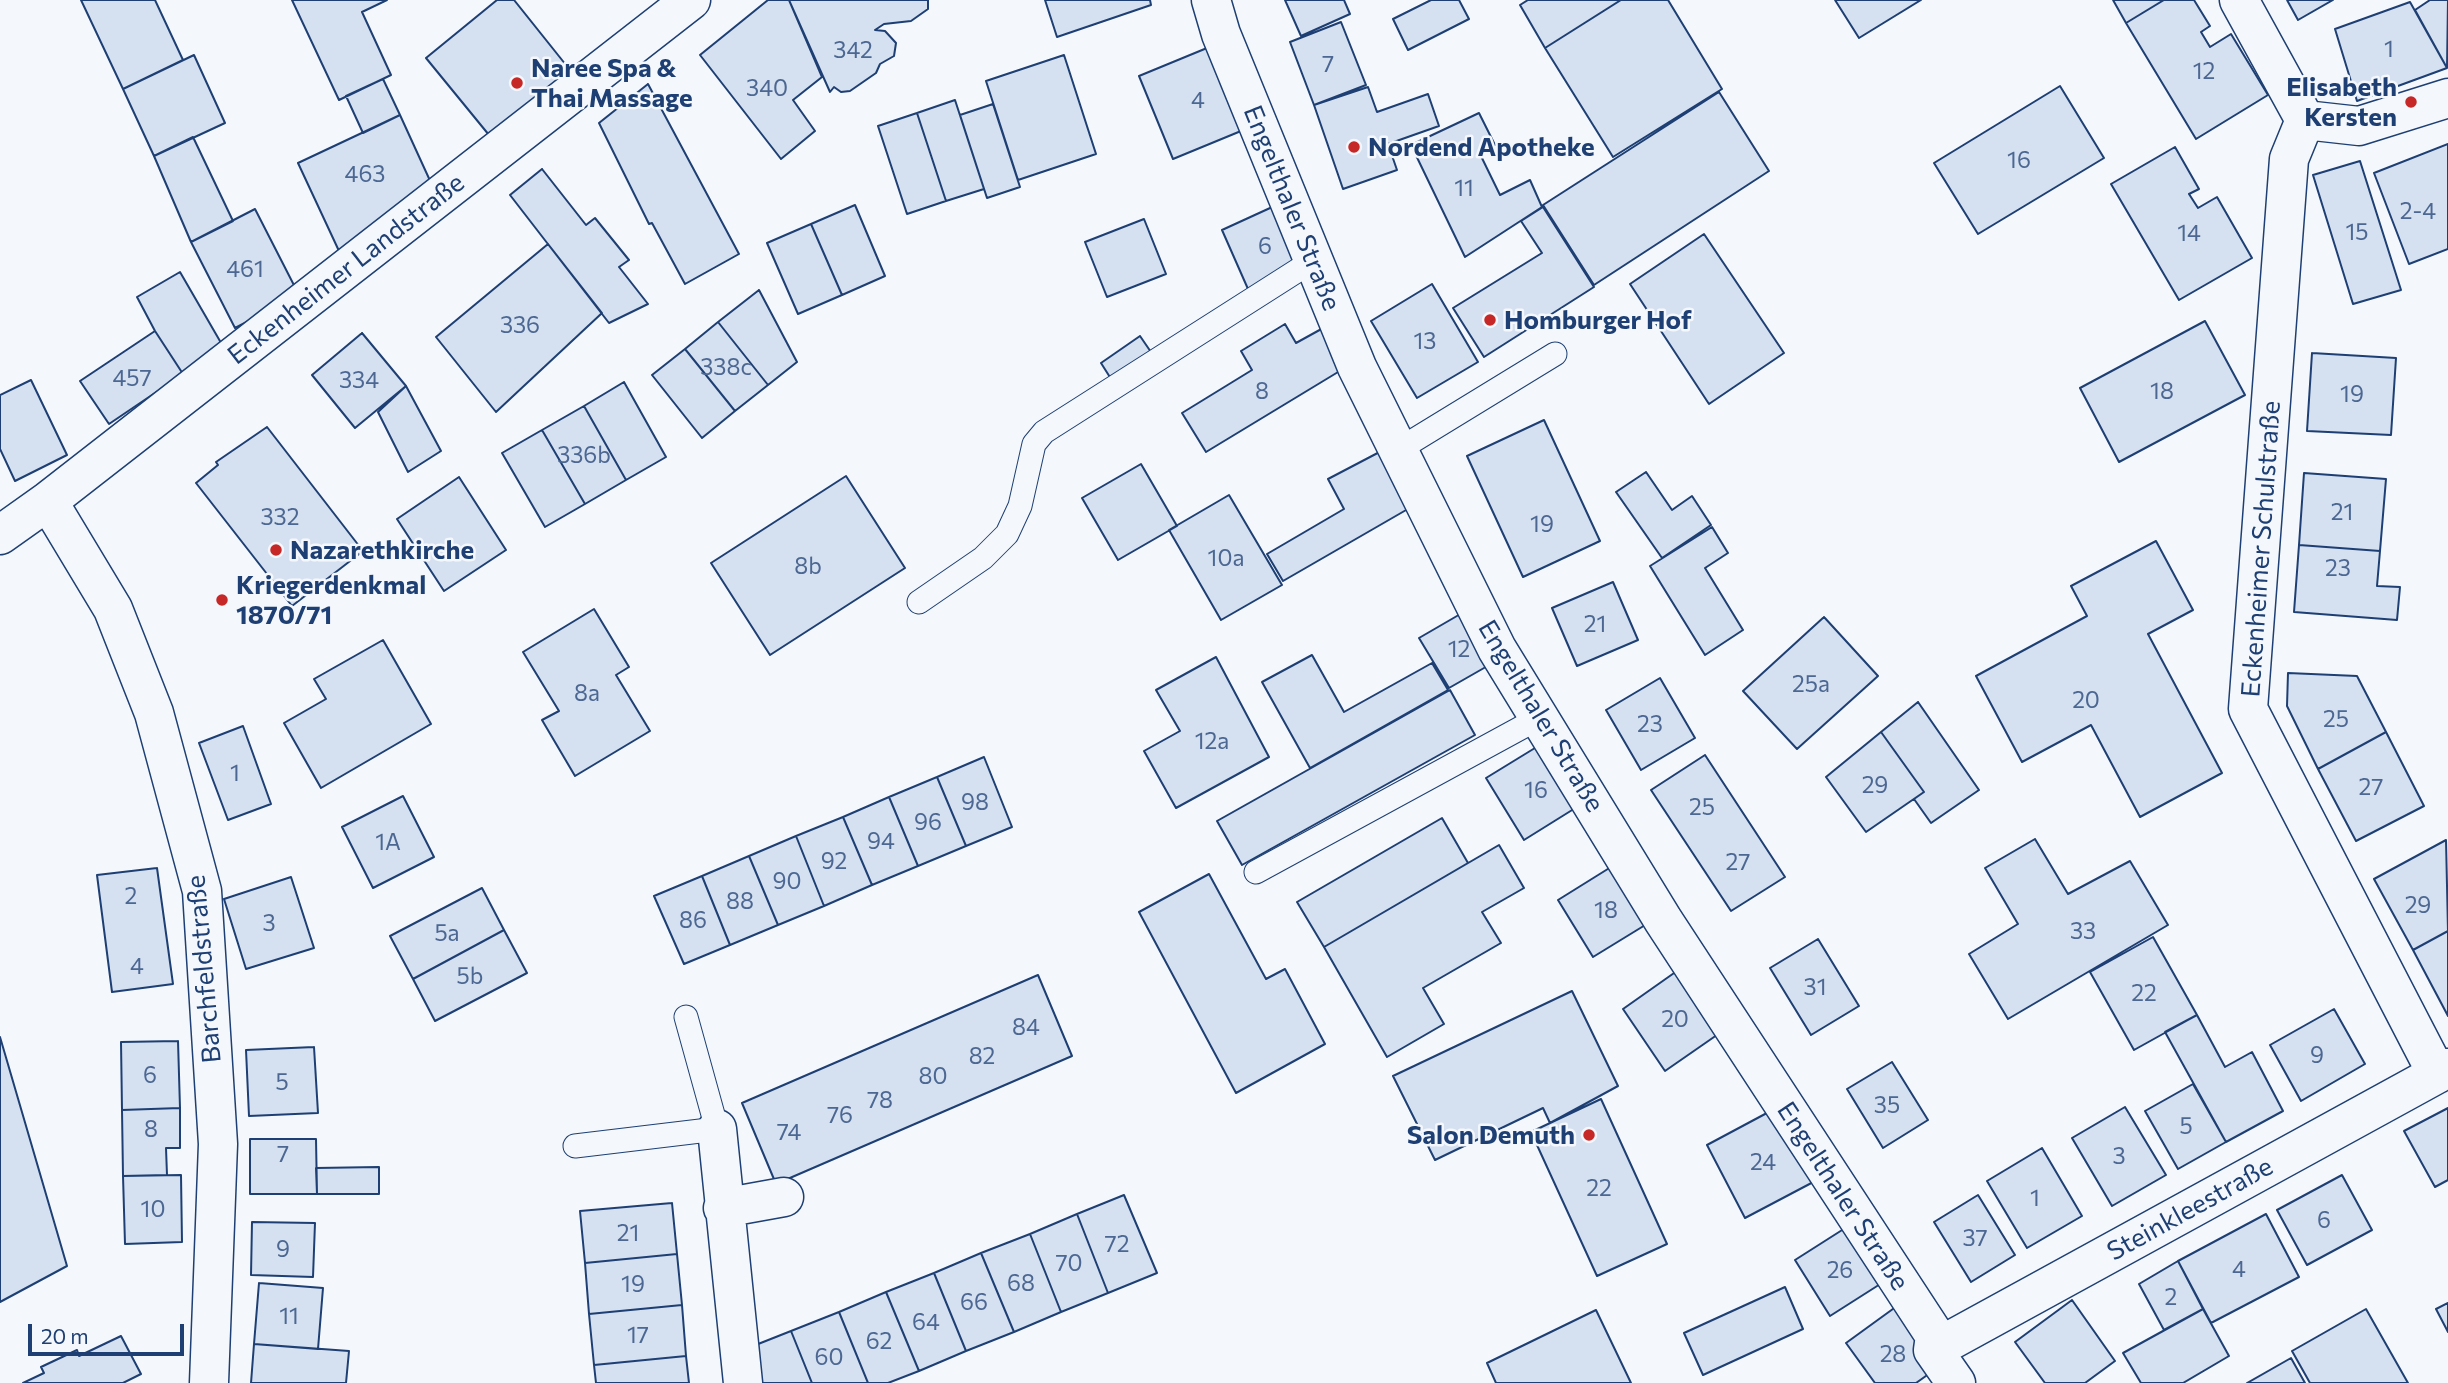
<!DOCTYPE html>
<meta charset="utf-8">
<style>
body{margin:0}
#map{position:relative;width:2448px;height:1383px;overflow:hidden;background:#f4f7fb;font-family:Commissioner,sans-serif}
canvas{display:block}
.scale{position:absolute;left:28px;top:1324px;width:156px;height:32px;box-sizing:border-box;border:4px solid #1d3f73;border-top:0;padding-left:9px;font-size:21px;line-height:24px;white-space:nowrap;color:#1d3f73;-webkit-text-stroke:5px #f4f7fb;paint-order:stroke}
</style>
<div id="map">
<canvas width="2448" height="1383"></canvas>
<div class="scale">20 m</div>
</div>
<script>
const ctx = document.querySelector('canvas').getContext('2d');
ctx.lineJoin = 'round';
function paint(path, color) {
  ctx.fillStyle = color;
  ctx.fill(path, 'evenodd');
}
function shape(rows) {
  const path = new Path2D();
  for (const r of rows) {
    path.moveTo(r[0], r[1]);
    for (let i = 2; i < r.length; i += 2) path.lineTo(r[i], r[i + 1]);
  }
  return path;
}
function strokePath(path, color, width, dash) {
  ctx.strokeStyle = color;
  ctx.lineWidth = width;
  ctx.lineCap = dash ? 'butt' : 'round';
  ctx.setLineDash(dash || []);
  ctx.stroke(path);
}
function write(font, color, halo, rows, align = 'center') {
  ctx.font = font + ' Commissioner,sans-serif';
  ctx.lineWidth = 5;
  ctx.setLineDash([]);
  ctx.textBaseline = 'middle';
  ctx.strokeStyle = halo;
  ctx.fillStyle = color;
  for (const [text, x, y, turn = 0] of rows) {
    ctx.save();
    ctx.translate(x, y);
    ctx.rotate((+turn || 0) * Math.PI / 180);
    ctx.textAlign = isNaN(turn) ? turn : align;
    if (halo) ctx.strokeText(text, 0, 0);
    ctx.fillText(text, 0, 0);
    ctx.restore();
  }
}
const building = shape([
 [81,0,155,0,183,60,123,89,81,0],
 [292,0,387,0,362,12,391,75,339,100,292,0],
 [497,0,514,0,570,70,489,135,426,58,497,0],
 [768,0,789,0,822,77,793,100,815,131,781,159,700,55,768,0],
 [789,0,928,0,928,9,911,21,884,24,875,30,885,31,896,43,894,56,880,64,876,73,850,91,841,92,834,87,830,92,789,0],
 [1045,0,1150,0,1151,5,1057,37,1045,0],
 [1285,0,1344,0,1350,14,1301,36,1285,0],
 [1431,0,1459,0,1469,19,1408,50,1393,19,1431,0],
 [1528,0,1621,0,1545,48,1520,5,1528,0],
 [1621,0,1668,0,1722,89,1613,157,1545,48,1621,0],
 [1835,0,1921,0,1859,38,1835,0],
 [2113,0,2164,0,2126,23,2113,0],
 [2164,0,2194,0,2210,26,2201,32,2210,47,2231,34,2268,95,2196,139,2126,23,2164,0],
 [2287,0,2333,0,2298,20,2287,0],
 [2430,0,2448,0,2447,68,2415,10,2430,0],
 [2410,2,2447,68,2357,101,2335,29,2410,2],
 [1341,22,1366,85,1314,105,1290,42,1341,22],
 [1224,41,1258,124,1173,159,1139,76,1224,41],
 [194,55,225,123,154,156,123,89,194,55],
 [1064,55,1096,154,1018,180,986,81,1064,55],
 [383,79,400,115,363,133,346,96,383,79],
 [648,84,739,254,685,284,652,223,649,224,599,123,648,84],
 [2060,86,2104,158,1978,234,1934,163,2060,86],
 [1368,87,1377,112,1428,94,1439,126,1388,144,1397,170,1343,189,1314,105,1368,87],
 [1719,92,1769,171,1594,285,1543,205,1719,92],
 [955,100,984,189,946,201,917,113,955,100],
 [993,104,1020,187,987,198,960,115,993,104],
 [917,113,946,201,907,214,878,126,917,113],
 [1479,113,1495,145,1479,152,1500,195,1530,180,1542,207,1465,257,1411,145,1479,113],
 [400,115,432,185,339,251,298,163,400,115],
 [193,137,233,221,191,242,154,156,193,137],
 [2448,144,2448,249,2409,264,2374,173,2448,144],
 [2175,147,2199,189,2189,194,2198,208,2217,197,2252,258,2179,300,2111,184,2175,147],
 [2360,161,2401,290,2353,304,2313,175,2360,161],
 [542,169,586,225,595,218,629,260,619,267,648,304,609,323,510,195,542,169],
 [1281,203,1307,263,1248,289,1222,230,1281,203],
 [855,205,885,276,842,295,811,224,855,205],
 [1543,207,1594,287,1484,357,1453,308,1542,253,1521,221,1543,207],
 [255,209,299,295,235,328,191,242,255,209],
 [1144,219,1166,274,1107,297,1085,242,1144,219],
 [811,224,842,295,798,314,767,243,811,224],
 [1704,234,1784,353,1709,404,1630,284,1704,234],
 [548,244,602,313,496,412,436,337,548,244],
 [180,272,224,348,183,374,155,331,137,297,180,272],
 [1432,284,1478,362,1417,398,1371,321,1432,284],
 [759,290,797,362,768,385,718,322,759,290],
 [2205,321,2245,395,2119,462,2080,388,2205,321],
 [718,322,768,385,735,411,685,349,718,322],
 [1285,324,1296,343,1325,327,1348,366,1206,452,1182,413,1252,370,1241,351,1285,324],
 [155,331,183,374,109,424,80,381,155,331],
 [362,333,406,386,355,428,312,375,362,333],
 [1140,336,1153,355,1113,382,1101,363,1140,336],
 [685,349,735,411,702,438,652,375,685,349],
 [2312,353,2396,358,2391,435,2307,431,2312,353],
 [31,380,67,455,15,481,0,449,0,395,31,380],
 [624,382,666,457,626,480,584,406,624,382],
 [406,386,441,451,408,472,378,412,406,386],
 [584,406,626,480,585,504,542,430,584,406],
 [1544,420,1600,541,1523,577,1467,456,1544,420],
 [267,427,363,551,292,606,196,483,218,465,216,462,267,427],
 [542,430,585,504,545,527,502,453,542,430],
 [1391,446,1420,502,1283,581,1267,554,1344,509,1328,479,1391,446],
 [1141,464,1177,526,1118,560,1082,498,1141,464],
 [1646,472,1672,510,1692,496,1711,525,1662,558,1616,492,1646,472],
 [2304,473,2386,479,2380,551,2299,545,2304,473],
 [846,476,905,568,770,655,711,563,846,476],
 [459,477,506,550,444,591,397,519,459,477],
 [1229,495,1282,585,1221,620,1169,530,1229,495],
 [1712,527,1728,553,1705,568,1743,630,1705,655,1650,566,1712,527],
 [2156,541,2193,610,2148,634,2222,773,2140,817,2091,725,2022,762,1976,676,2087,616,2071,586,2156,541],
 [2299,545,2380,551,2377,586,2400,587,2397,620,2294,612,2299,545],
 [1613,582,1638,640,1577,666,1552,608,1613,582],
 [594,609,629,667,616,675,650,731,575,776,542,720,559,711,523,652,594,609],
 [1469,609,1498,660,1449,688,1419,638,1469,609],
 [1824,617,1878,676,1797,749,1743,691,1824,617],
 [383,640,431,724,321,788,284,723,326,699,314,679,383,640],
 [1312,655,1344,712,1432,663,1448,690,1310,768,1262,682,1312,655],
 [1216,657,1269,757,1176,808,1144,751,1180,731,1156,690,1216,657],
 [2288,673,2357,676,2386,732,2318,769,2287,706,2288,673],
 [1660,678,1695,738,1641,770,1606,710,1660,678],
 [1450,690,1475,735,1242,865,1217,821,1450,690],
 [1918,702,1979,790,1931,823,1914,799,1924,792,1881,732,1918,702],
 [243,726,271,804,228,820,199,743,243,726],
 [1881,732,1924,792,1866,832,1826,777,1881,732],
 [2386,732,2424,806,2356,841,2318,769,2386,732],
 [1548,740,1585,802,1524,840,1486,778,1548,740],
 [1705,755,1785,877,1731,911,1651,790,1705,755],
 [984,757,1012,827,966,846,937,777,984,757],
 [937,777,966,846,918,866,889,797,937,777],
 [403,796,434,857,373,888,342,827,403,796],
 [889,797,918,866,872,885,843,817,889,797],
 [843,817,872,885,824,906,796,836,843,817],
 [1442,818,1468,863,1324,947,1297,902,1442,818],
 [796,836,824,906,778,925,749,856,796,836],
 [2035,839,2068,894,2130,861,2168,925,2008,1019,1969,954,2018,924,1985,868,2035,839],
 [2446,840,2448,931,2413,950,2374,879,2446,840],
 [1499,845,1524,888,1482,912,1501,943,1423,988,1444,1024,1387,1057,1324,947,1499,845],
 [749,856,778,925,730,945,702,876,749,856],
 [1619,862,1655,919,1593,957,1558,900,1619,862],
 [157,868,173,984,112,992,97,875,157,868],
 [1209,874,1266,979,1285,969,1325,1044,1236,1093,1139,912,1209,874],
 [702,876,730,945,684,964,654,896,702,876],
 [291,877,314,948,246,969,224,899,291,877],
 [482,888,504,930,413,979,390,936,482,888],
 [504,930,527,973,435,1021,413,979,504,930],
 [2448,931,2448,1016,2413,950,2448,931],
 [2153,937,2197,1015,2134,1050,2090,972,2153,937],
 [1818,939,1859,1006,1811,1035,1770,968,1818,939],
 [1684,966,1727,1028,1665,1071,1623,1009,1684,966],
 [1038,975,1072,1056,776,1184,742,1103,1038,975],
 [1572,991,1618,1086,1550,1123,1543,1108,1435,1160,1393,1076,1572,991],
 [2334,1009,2365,1064,2301,1101,2270,1045,2334,1009],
 [2197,1015,2225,1067,2252,1052,2283,1111,2226,1142,2165,1032,2197,1015],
 [0,1037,67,1266,0,1302,0,1037],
 [178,1041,180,1108,122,1110,121,1042,178,1041],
 [314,1047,318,1113,249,1116,246,1050,314,1047],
 [1892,1062,1928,1120,1883,1148,1847,1089,1892,1062],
 [2193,1084,2226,1142,2178,1169,2145,1111,2193,1084],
 [1601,1099,1667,1244,1597,1276,1531,1132,1601,1099],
 [1780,1106,1819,1179,1745,1218,1707,1145,1780,1106],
 [2125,1107,2166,1175,2112,1206,2072,1138,2125,1107],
 [180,1108,180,1148,166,1148,167,1175,123,1176,122,1110,180,1108],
 [2448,1108,2448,1180,2435,1187,2404,1131,2448,1108],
 [250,1139,316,1139,317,1194,250,1194,250,1139],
 [2042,1148,2082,1216,2027,1248,1987,1181,2042,1148],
 [379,1167,379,1194,317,1194,316,1168,379,1167],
 [181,1175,182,1242,125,1244,123,1176,181,1175],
 [2342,1175,2372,1230,2307,1265,2277,1210,2342,1175],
 [1124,1195,1157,1273,1108,1293,1077,1214,1124,1195],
 [1978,1195,2015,1255,1971,1282,1934,1222,1978,1195],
 [672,1203,677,1254,585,1263,580,1211,672,1203],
 [1077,1214,1108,1293,1061,1312,1030,1234,1077,1214],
 [2266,1214,2299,1277,2211,1323,2178,1261,2266,1214],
 [252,1222,315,1223,313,1277,251,1275,252,1222],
 [1850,1225,1885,1281,1830,1316,1795,1260,1850,1225],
 [1030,1234,1061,1312,1014,1332,981,1253,1030,1234],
 [981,1253,1014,1332,966,1351,934,1273,981,1253],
 [677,1254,682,1305,589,1314,585,1263,677,1254],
 [2178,1261,2203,1309,2164,1330,2139,1284,2178,1261],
 [934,1273,966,1351,919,1371,886,1292,934,1273],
 [259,1283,323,1288,318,1349,254,1344,259,1283],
 [1785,1287,1803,1329,1703,1375,1684,1333,1785,1287],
 [886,1292,919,1371,888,1383,868,1383,839,1312,886,1292],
 [2072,1300,2115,1361,2085,1383,2045,1383,2015,1342,2072,1300],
 [2448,1303,2448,1332,2436,1309,2448,1303],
 [682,1305,686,1356,594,1365,589,1314,682,1305],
 [1897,1306,1940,1366,1916,1383,1875,1383,1846,1343,1897,1306],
 [2203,1309,2229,1356,2183,1383,2141,1383,2123,1353,2203,1309],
 [2366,1309,2408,1383,2310,1383,2292,1351,2366,1309],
 [1596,1310,1631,1383,1496,1383,1487,1363,1596,1310],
 [839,1312,868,1383,812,1383,791,1331,839,1312],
 [791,1331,812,1383,757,1383,743,1350,791,1331],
 [121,1336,141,1374,123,1383,23,1383,44,1373,41,1367,77,1350,79,1356,121,1336],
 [254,1344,349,1351,346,1383,251,1383,254,1344],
 [686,1356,689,1383,596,1383,594,1365,686,1356],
 [2291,1358,2305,1383,2247,1383,2291,1358]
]);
paint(building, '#d5e0f0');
strokePath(building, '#1d3f73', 2);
const lane = shape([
 [1398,450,1555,354],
 [919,602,983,558,1007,534,1020,506,1034,444,1044,432,1314,260],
 [1256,872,1539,718],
 [575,1146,717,1129,686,1017]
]);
const street = shape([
 [1211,0,1221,34,1357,367,1497,649,1663,920,1935,1336,1933,1350,1956,1383],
 [2239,0,2305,120,2289,159,2248,709,2437,1074],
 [2305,120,2359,126,2448,98],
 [48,501,113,609,154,713,202,891,218,1144,209,1383],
 [0,535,48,501,691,0],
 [717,1129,743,1383],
 [723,1208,784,1197],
 [1933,1350,2448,1068]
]);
strokePath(lane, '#1d3f73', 25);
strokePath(street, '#1d3f73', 41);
strokePath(lane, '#f4f7fb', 23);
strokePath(street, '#f4f7fb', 38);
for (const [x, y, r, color] of [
 [517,83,7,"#c62828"],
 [2411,102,7,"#c62828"],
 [1354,147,7,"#c62828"],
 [1490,320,7,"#c62828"],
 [276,550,7,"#c62828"],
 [222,600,7,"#c62828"],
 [1589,1135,7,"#c62828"]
]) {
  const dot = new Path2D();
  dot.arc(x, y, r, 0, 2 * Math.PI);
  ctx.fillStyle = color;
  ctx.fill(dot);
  strokePath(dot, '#f4f7fb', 2.5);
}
write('23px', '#4b6792', null, [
 ["1",2389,49],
 ["342",853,50],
 ["7",1328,64],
 ["12",2204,71],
 ["340",767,88],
 ["4",1198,100],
 ["16",2019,160],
 ["463",365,174],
 ["11",1464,188],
 ["2-4",2418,211],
 ["15",2357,232],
 ["14",2189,233],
 ["6",1265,246],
 ["461",245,269],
 ["336",520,325],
 ["13",1425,341],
 ["338c",726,367],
 ["457",132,378],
 ["334",359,380],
 ["8",1262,391],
 ["18",2162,391],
 ["19",2352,394],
 ["336b",584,455],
 ["21",2342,512],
 ["332",280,517],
 ["19",1542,524],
 ["10a",1226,558],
 ["8b",808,566],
 ["23",2338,568],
 ["21",1595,624],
 ["12",1459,649],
 ["25a",1811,684],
 ["8a",587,693],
 ["20",2086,700],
 ["25",2336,719],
 ["23",1650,724],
 ["12a",1212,741],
 ["1",235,773],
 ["29",1875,785],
 ["27",2371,787],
 ["16",1536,790],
 ["98",975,802],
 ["25",1702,807],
 ["96",928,822],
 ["94",881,841],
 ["1A",388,842],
 ["92",834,861],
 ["27",1738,862],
 ["90",787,881],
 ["2",131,896],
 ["88",740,901],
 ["29",2418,905],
 ["18",1606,910],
 ["86",693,920],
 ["3",269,923],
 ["33",2083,931],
 ["5a",447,933],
 ["4",137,966],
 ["5b",470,976],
 ["31",1815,987],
 ["22",2144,993],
 ["20",1675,1019],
 ["84",1026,1027],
 ["9",2317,1055],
 ["82",982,1056],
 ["6",150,1075],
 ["80",933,1076],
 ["5",282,1082],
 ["78",880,1100],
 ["35",1887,1105],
 ["76",840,1115],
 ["5",2186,1126],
 ["8",151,1129],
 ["74",789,1132],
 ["7",283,1154],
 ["3",2119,1156],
 ["24",1763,1162],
 ["22",1599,1188],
 ["1",2035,1198],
 ["10",153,1209],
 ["6",2324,1220],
 ["21",628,1233],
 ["37",1975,1238],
 ["72",1117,1244],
 ["9",283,1249],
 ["70",1069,1263],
 ["4",2239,1269],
 ["26",1840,1270],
 ["68",1021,1283],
 ["19",633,1284],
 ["2",2171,1297],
 ["66",974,1302],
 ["11",289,1316],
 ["64",926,1322],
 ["17",638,1335],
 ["62",879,1341],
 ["28",1893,1354],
 ["60",829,1357]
]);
write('bold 26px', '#1d3f73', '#f4f7fb', [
 ["Naree Spa &",531,68],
 ["Thai Massage",531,98],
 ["Elisabeth",2397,87,"right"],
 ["Kersten",2397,117,"right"],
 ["Nordend Apotheke",1368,147],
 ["Homburger Hof",1504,320],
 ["Nazarethkirche",290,550],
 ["Kriegerdenkmal",236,585],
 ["1870/71",236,615],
 ["Salon Demuth",1575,1135,"right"]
], 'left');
write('26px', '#1d3f73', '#f4f7fb', [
 ["Engelthaler Straße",1292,208,68],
 ["Eckenheimer Landstraße",346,269,-38],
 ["Eckenheimer Schulstraße",2261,549,-86],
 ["Engelthaler Straße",1541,716,59],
 ["Barchfeldstraße",204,969,-95],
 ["Engelthaler Straße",1843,1196,57],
 ["Steinkleestraße",2190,1209,-29]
]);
</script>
